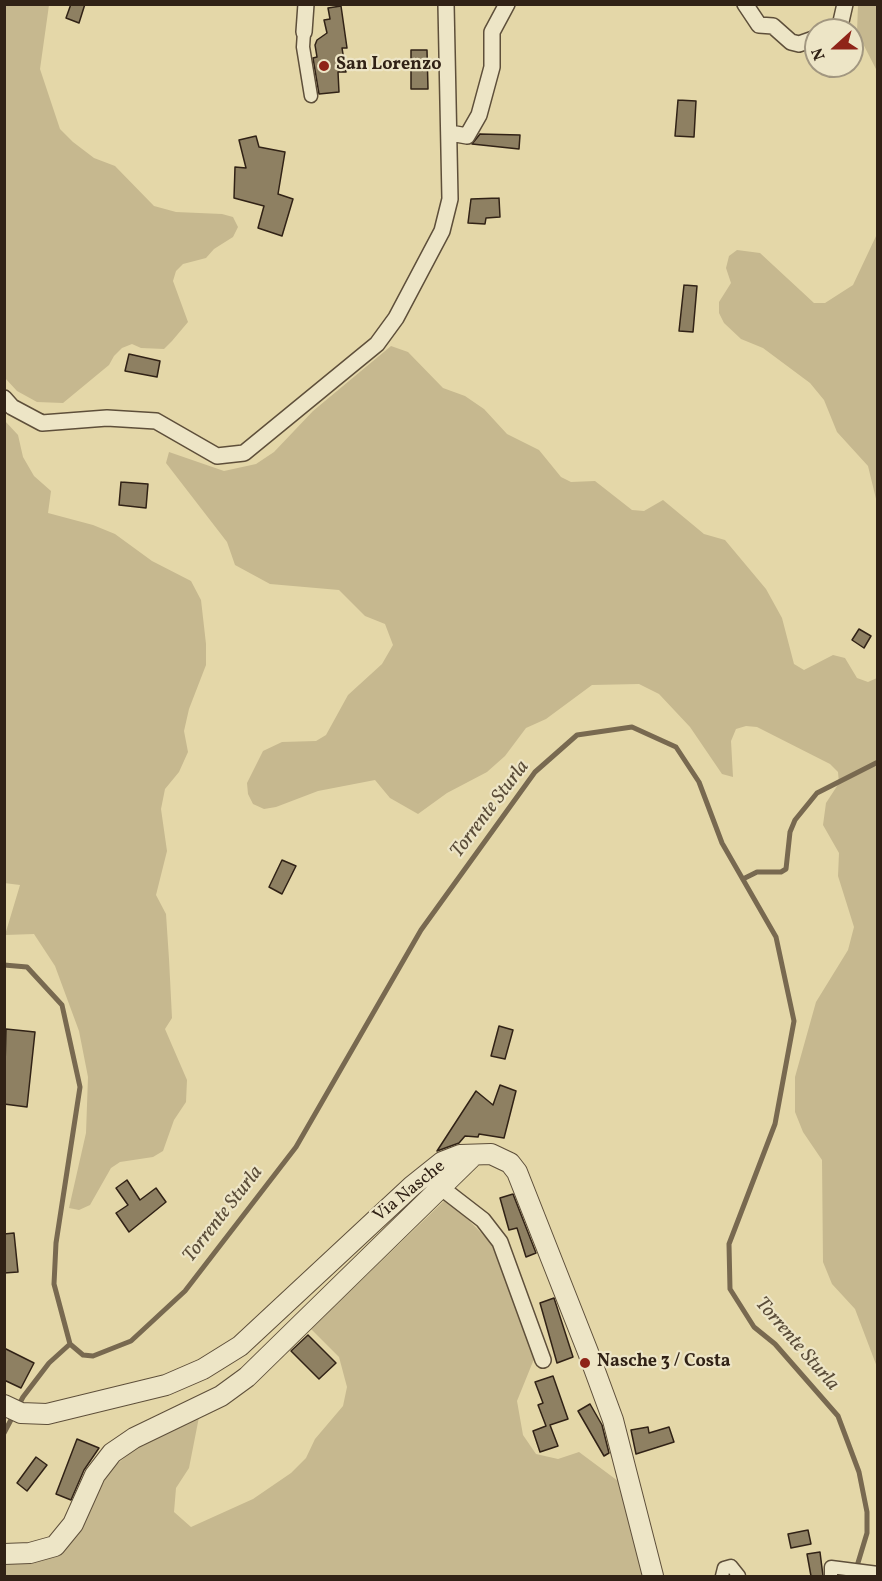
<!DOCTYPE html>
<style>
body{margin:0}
#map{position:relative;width:882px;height:1581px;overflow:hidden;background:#e4d7a8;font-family:Vollkorn,serif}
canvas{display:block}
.frame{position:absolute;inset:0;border:6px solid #312216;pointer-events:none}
.north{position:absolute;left:804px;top:18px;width:60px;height:60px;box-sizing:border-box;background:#ede5c6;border:2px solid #a29780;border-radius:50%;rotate:249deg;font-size:16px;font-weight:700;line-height:24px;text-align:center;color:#312216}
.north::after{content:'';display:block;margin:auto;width:21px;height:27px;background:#8f2418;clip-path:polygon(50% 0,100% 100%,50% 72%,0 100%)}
</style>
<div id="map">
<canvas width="882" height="1581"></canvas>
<div class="frame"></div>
<div class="north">N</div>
</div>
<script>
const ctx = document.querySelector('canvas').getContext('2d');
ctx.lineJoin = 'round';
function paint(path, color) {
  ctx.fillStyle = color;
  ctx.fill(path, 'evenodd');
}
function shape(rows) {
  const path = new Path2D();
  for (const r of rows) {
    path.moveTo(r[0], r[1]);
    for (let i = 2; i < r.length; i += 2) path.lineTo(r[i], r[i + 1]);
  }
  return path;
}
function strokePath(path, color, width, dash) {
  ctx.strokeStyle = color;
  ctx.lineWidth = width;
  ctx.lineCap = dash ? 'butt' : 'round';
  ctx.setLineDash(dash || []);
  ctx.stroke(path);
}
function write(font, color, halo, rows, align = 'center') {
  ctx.font = font + ' Vollkorn,serif';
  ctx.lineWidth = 4.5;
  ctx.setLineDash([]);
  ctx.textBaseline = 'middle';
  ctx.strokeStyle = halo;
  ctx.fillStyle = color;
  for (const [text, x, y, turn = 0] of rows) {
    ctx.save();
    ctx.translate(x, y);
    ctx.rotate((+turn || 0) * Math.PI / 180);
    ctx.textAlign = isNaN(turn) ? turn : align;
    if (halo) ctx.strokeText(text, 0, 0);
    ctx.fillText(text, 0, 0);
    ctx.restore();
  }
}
paint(shape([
 [5,4,49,5,40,69,60,129,73,142,94,158,115,166,154,206,176,212,222,214,233,217,238,227,233,237,214,249,206,258,183,264,176,271,173,281,188,322,172,341,164,349,141,348,132,344,122,348,114,356,109,365,63,403,37,402,17,391,5,378],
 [858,5,877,5,877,71,857,32],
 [877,234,877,503,868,466,837,432,824,400,810,383,763,348,741,339,724,323,719,313,719,302,731,283,726,268,729,256,737,250,760,253,814,303,825,303,853,285],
 [391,346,408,352,443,388,465,396,484,409,507,434,539,450,561,477,571,482,595,481,632,510,644,511,663,500,704,534,725,540,766,589,782,618,794,664,804,670,833,655,845,658,857,678,868,682,877,678,877,1367,855,1309,832,1284,823,1262,822,1160,803,1132,795,1112,795,1077,816,1002,848,950,854,927,838,876,839,853,823,825,826,803,839,783,838,772,830,764,757,727,746,726,736,729,731,741,733,777,722,774,690,727,659,694,639,684,592,685,546,719,526,728,505,756,487,772,447,793,418,814,390,798,375,780,318,791,276,807,264,809,253,804,248,794,247,783,263,751,282,742,316,741,326,735,348,695,382,664,393,645,385,624,365,616,339,590,270,584,235,565,227,542,166,463,169,452,224,471,256,464,274,452,313,411],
 [5,421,18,435,23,457,34,476,51,491,48,513,93,525,115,534,152,561,191,581,201,600,206,644,206,665,189,709,184,731,188,752,179,772,165,789,161,809,167,851,156,895,166,914,169,959,172,1018,165,1029,187,1080,186,1102,174,1120,163,1151,153,1157,120,1162,111,1168,90,1205,79,1210,69,1208,86,1133,88,1077,79,1031,55,966,34,934,5,935,20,885,4,883],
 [447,1198,492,1244,518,1303,534,1359,517,1401,523,1435,536,1454,558,1459,579,1452,618,1481,646,1576,5,1576,4,1565,81,1526,110,1470,141,1444,199,1417,189,1468,176,1488,174,1512,191,1527,253,1499,291,1473,306,1458,315,1439,343,1406,347,1387,339,1357,311,1329]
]), '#c6b88f');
strokePath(shape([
 [743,879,757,872,781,872,786,869,790,832,795,820,817,793,878,762],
 [4,965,27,967,62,1005,80,1087,56,1243,54,1284,70,1344,83,1355,93,1356,131,1341,185,1291,296,1147,421,930,535,772,577,735,632,727,676,747,699,782,722,843,776,937,794,1021,775,1124,729,1244,730,1289,754,1327,775,1344,838,1416,859,1472,867,1512,867,1533,854,1576],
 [4,1433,23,1397,49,1363,70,1344]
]), '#786950', 5);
const building = shape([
 [71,4,85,4,79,23,66,18,71,4],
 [341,6,347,48,342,48,346,72,338,72,339,92,319,94,313,58,317,57,315,45,317,40,327,33,324,20,330,19,328,8,341,6],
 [411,50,427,50,428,89,411,89,411,50],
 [678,100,696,101,694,137,675,136,678,100],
 [480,134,520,135,519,149,472,144,480,134],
 [256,136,259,147,285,152,278,194,293,199,282,236,258,228,264,206,234,198,235,167,246,168,239,140,256,136],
 [499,198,500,217,486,218,485,224,468,223,471,199,499,198],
 [684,285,697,286,693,332,679,331,684,285],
 [129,354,160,361,157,377,125,371,129,354],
 [121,482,148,484,146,508,119,505,121,482],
 [859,629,871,636,864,648,852,640,859,629],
 [282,860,296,866,282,894,269,887,282,860],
 [499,1026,513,1030,505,1059,491,1056,499,1026],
 [6,1029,35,1032,27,1107,4,1104,6,1029],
 [500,1085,516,1091,504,1138,479,1134,478,1137,465,1136,459,1143,437,1151,476,1091,493,1105,500,1085],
 [127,1180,140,1200,156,1188,166,1202,129,1232,116,1213,128,1205,116,1188,127,1180],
 [513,1194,536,1253,526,1257,517,1228,509,1230,500,1198,513,1194],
 [14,1233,18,1272,4,1273,4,1234,14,1233],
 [554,1298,573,1357,557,1363,540,1303,554,1298],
 [308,1335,336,1363,319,1379,291,1351,308,1335],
 [4,1348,34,1363,21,1388,4,1380,4,1348],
 [553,1376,568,1419,550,1425,558,1446,540,1452,533,1431,546,1426,538,1405,543,1403,535,1382,553,1376],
 [590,1404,602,1425,609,1453,604,1456,578,1411,590,1404],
 [648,1427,649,1433,669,1427,674,1442,636,1454,631,1430,648,1427],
 [77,1439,99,1448,84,1470,71,1500,56,1494,77,1439],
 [36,1457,47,1465,27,1491,17,1483,36,1457],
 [808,1530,811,1544,791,1548,788,1534,808,1530],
 [820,1552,823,1576,811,1576,807,1554,820,1552]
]);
paint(building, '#8e8062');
strokePath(building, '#312216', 1.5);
const pedestrian = shape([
 [304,32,303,47,311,96],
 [722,1576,724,1568,731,1566,739,1576],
 [831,1576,831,1567,878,1573]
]);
const minor = shape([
 [745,4,759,25,773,26,791,42,799,44,816,38],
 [836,30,840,26,845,4],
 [304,32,306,4],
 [450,133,467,136,479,115,492,67,492,32,507,4],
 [4,398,12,407,42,423,107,418,156,421,217,456,244,453,377,344,396,318,442,231,450,199,446,4],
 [439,1186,483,1220,500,1242,543,1360]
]);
const tertiary = shape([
 [4,1405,21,1413,47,1414,166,1385,203,1369,240,1346,412,1186,442,1162,460,1155,491,1154,510,1163,517,1172,588,1352,613,1420,653,1576],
 [4,1554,30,1553,55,1546,73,1524,95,1475,112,1453,134,1438,221,1396,247,1377,474,1155]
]);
strokePath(pedestrian, '#5e4f3a', 15);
strokePath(minor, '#5e4f3a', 18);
strokePath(tertiary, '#5e4f3a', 22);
strokePath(pedestrian, '#ede5c6', 12);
strokePath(minor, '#ede5c6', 15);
strokePath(tertiary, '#ede5c6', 20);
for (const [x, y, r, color] of [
 [324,66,6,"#8f2418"],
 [585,1363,6,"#8f2418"]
]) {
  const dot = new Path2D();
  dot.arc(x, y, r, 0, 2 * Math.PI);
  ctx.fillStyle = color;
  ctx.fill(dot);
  strokePath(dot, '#ede5c6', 2);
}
write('bold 18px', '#312216', '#ede5c6', [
 ["San Lorenzo",336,66],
 ["Nasche 3 / Costa",597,1363]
], 'left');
write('18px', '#312216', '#ede5c6', [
 ["Via Nasche",410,1192,-39]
]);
write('italic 20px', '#5a4c38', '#ede5c6', [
 ["Torrente Sturla",491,810,-53],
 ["Torrente Sturla",224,1215,-52],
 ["Torrente Sturla",796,1345,49]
]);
</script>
